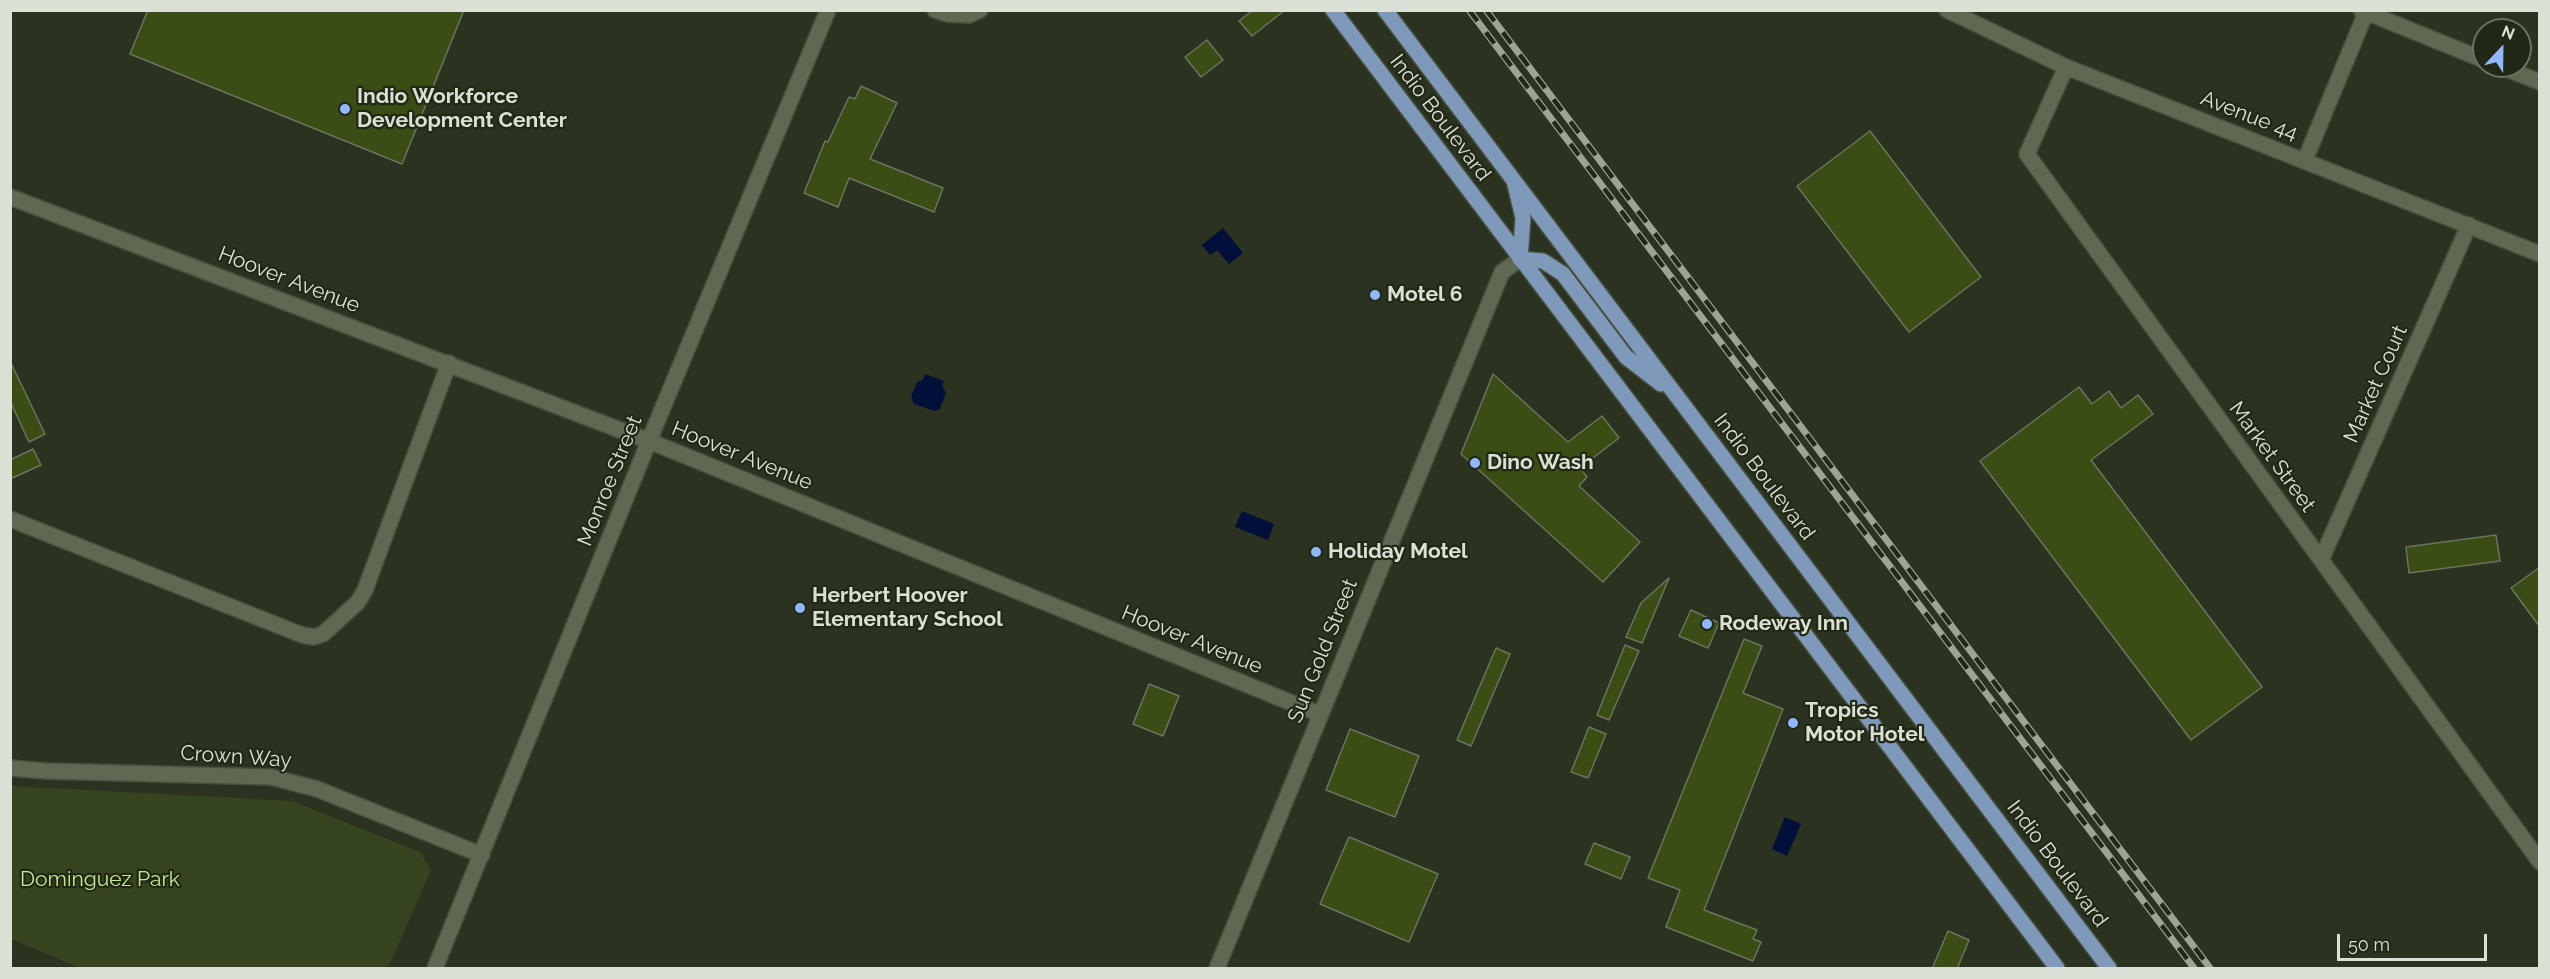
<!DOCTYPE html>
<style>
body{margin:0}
#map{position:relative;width:2550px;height:979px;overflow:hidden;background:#2b3320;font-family:Raleway,sans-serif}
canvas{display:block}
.frame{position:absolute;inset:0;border:12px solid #dae0d3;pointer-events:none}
.north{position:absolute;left:2472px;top:18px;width:60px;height:60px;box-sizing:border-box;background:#212916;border:2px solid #6b7262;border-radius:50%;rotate:22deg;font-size:16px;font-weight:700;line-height:24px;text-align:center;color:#dae0d3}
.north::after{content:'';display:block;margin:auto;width:21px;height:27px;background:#91b8fd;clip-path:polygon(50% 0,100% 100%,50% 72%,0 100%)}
.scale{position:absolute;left:2337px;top:934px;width:150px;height:27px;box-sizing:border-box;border:3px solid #dae0d3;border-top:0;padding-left:8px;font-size:18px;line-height:21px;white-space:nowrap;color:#dae0d3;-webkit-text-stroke:4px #212916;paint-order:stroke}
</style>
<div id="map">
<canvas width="2550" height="979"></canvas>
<div class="frame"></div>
<div class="north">N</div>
<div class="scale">50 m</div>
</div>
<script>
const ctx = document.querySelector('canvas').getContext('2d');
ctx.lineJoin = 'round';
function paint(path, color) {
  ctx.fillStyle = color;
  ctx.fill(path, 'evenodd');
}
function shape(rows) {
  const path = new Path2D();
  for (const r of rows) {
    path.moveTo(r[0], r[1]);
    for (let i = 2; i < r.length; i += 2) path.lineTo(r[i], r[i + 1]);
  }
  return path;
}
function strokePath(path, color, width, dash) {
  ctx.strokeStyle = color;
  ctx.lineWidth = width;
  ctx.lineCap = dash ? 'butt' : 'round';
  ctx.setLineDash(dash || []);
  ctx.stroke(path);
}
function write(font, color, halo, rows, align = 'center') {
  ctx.font = font + ' Raleway,sans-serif';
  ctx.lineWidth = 4.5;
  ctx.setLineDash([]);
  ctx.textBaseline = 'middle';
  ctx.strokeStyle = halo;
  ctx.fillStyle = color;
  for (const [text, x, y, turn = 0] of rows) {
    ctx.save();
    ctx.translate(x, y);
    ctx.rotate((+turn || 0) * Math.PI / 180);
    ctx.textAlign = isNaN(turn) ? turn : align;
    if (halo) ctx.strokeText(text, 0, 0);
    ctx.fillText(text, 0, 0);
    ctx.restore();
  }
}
paint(shape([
 [10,786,292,801,420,852,431,870,388,968,80,968,11,939]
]), '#36441f');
paint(shape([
 [1223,228,1243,253,1229,264,1217,250,1210,255,1202,245],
 [925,374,944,381,942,386,946,393,940,409,935,411,914,404,911,397,917,382,923,380],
 [1242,511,1274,524,1268,540,1235,527],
 [1785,817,1801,824,1787,856,1772,849]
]), '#00103a');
const building = shape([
 [148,10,464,10,402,164,130,54,148,10],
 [1253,10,1285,10,1252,36,1239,21,1253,10],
 [1207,40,1223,60,1201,77,1185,57,1207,40],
 [861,86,897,103,870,159,943,188,934,212,849,178,838,207,804,193,825,141,828,142,849,97,855,99,861,86],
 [1870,131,1981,277,1909,332,1797,186,1870,131],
 [10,361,45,434,29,442,10,401,10,361],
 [1493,374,1568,442,1602,416,1619,438,1580,468,1587,477,1579,486,1640,542,1603,582,1461,454,1493,374],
 [2079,387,2092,404,2109,391,2121,408,2138,395,2153,414,2091,460,2262,687,2191,740,1980,461,2079,387],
 [33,449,41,465,10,479,10,460,33,449],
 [2496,535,2500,561,2409,573,2406,547,2496,535],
 [2540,567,2540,627,2511,588,2540,567],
 [1669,578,1642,643,1626,637,1641,603,1669,578],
 [1691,610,1719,623,1708,648,1679,636,1691,610],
 [1744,639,1762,646,1743,693,1783,709,1704,910,1757,930,1753,939,1761,942,1753,961,1666,927,1680,890,1648,878,1744,639],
 [1625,645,1639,651,1609,720,1597,715,1625,645],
 [1496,648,1510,654,1471,746,1457,740,1496,648],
 [1149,684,1179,696,1163,736,1133,724,1149,684],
 [1589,727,1606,734,1588,778,1571,772,1589,727],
 [1350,729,1419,756,1395,817,1326,790,1350,729],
 [1349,837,1438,874,1409,942,1320,904,1349,837],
 [1594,843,1630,857,1621,879,1585,864,1594,843],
 [1948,931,1969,940,1957,969,1932,969,1948,931]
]);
paint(building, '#394d14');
strokePath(building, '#6b745e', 1.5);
const minor = shape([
 [2361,10,2484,60],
 [2499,66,2540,82],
 [2066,67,2027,154,2540,862],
 [2305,160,2367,10],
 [649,441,1319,714],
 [10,519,302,635,314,637,323,634,358,602,365,590,449,363],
 [2321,560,2469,225],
 [10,768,46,771,271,777,317,789,482,855],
 [1217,968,1502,272,1520,259]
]);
const tertiary = shape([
 [1947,10,2066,67,2540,254],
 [10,197,649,441]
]);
const secondary = shape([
 [935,10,947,14,969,15,980,10],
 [435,968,649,441,828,10]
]);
const primary = shape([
 [1333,10,2057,968],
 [1385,10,2109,968],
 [1515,185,1523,218,1520,259],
 [1520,259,1543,261,1563,274,1626,357,1661,384]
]);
strokePath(minor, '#474e3d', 18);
strokePath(tertiary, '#474e3d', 18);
strokePath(secondary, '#474e3d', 18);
strokePath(primary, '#474e3d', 18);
strokePath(minor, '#5f6853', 15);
strokePath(tertiary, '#5f6853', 15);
strokePath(secondary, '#5f6853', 15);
strokePath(primary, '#7e99ba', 15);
const rail = shape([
 [1469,10,2194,968],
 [1486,10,2210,968]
]);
strokePath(rail, '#9da495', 7);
strokePath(rail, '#212916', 4.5, [14]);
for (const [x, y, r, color] of [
 [345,109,6,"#91b8fd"],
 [1375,295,6,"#91b8fd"],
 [1475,463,6,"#91b8fd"],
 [1316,552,6,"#91b8fd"],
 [800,608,6,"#91b8fd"],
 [1707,624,6,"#91b8fd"],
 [1793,723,6,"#91b8fd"]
]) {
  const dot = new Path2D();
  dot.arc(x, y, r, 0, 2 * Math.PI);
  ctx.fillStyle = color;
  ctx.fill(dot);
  strokePath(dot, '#212916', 2);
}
write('bold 21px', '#dae0d3', '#212916', [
 ["Indio Workforce",357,97],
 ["Development Center",357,121],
 ["Motel 6",1387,295],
 ["Dino Wash",1487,463],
 ["Holiday Motel",1328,552],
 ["Herbert Hoover",812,596],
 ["Elementary School",812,620],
 ["Rodeway Inn",1719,624],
 ["Tropics",1805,711],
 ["Motor Hotel",1805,735]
], 'left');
write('21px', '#dae0d3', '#212916', [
 ["Avenue 44",2249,116,21],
 ["Indio Boulevard",1440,118,53],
 ["Hoover Avenue",289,280,21],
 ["Market Court",2376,384,-66],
 ["Hoover Avenue",742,456,22],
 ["Market Street",2272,457,54],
 ["Indio Boulevard",1764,477,53],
 ["Monroe Street",610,481,-68],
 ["Hoover Avenue",1192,640,22],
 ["Sun Gold Street",1323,651,-68],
 ["Crown Way",236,757,4],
 ["Indio Boulevard",2057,864,53]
]);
write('21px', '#c4e793', '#212916', [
 ["Dominguez Park",100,880]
]);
</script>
